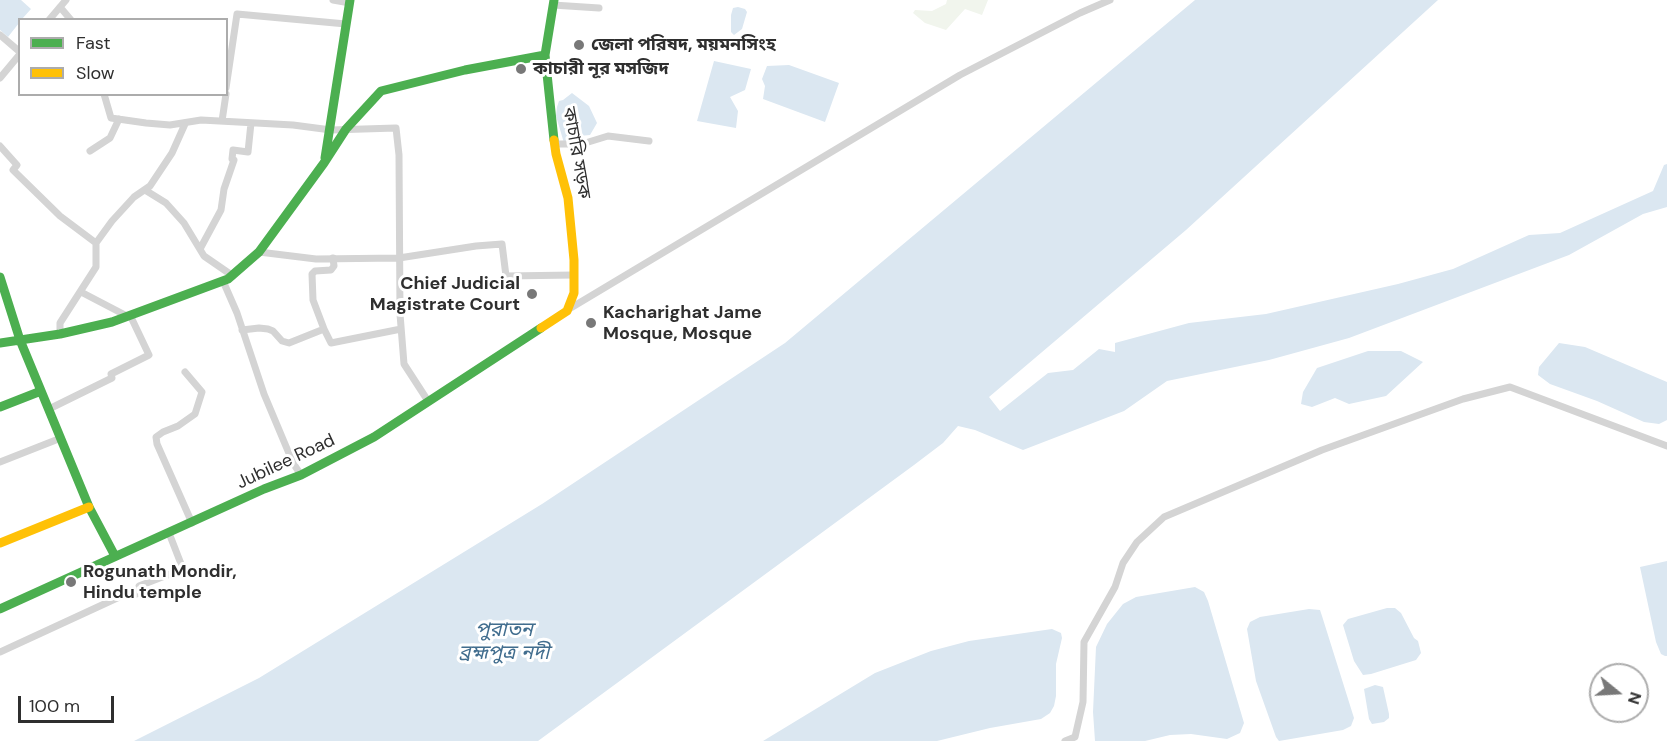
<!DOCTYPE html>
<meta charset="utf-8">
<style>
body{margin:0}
#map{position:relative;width:1667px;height:741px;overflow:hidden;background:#fff;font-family:"DM Sans",sans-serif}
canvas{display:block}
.legend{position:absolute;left:18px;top:18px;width:210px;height:78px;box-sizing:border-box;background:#fff;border:2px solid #acacac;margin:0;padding:8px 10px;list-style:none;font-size:18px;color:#2f2f2f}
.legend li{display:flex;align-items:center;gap:12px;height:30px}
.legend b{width:30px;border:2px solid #acacac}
.north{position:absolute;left:1589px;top:663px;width:60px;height:60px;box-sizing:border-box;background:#fff;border:2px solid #acacac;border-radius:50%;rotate:108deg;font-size:16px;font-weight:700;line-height:24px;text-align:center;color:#2f2f2f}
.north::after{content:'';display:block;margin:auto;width:21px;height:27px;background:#787878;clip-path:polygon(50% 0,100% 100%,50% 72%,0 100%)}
.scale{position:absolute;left:18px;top:696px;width:96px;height:27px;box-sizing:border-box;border:3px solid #2f2f2f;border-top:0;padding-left:8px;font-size:18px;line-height:21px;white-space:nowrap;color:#2f2f2f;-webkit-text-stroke:4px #fff;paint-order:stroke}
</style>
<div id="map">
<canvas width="1667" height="741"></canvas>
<ul class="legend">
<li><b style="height:8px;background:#4caf50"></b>Fast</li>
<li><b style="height:8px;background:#ffc107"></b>Slow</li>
</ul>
<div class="north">N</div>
<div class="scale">100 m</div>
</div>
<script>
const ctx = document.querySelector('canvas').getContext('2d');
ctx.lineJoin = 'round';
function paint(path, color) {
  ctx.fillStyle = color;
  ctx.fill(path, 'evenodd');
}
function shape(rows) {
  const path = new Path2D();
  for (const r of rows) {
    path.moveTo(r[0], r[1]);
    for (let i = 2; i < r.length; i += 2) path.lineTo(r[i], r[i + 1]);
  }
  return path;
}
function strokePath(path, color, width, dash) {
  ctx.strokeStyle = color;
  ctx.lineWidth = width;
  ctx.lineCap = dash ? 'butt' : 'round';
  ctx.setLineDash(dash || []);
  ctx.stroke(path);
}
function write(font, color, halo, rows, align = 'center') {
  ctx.font = font + ' "DM Sans","Noto Sans Bengali",sans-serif';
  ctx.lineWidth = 6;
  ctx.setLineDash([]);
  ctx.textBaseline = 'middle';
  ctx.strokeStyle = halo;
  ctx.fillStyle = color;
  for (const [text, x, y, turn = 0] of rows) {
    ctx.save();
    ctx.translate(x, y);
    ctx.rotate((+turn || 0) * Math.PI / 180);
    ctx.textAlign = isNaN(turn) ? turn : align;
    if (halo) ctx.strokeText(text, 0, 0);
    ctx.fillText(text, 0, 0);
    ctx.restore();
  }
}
paint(shape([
 [947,0,988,0,982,15,965,9,946,30,925,23,913,13,915,10,932,11,946,4]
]), '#f1f5ed');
paint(shape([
 [0,0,21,0,31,9,22,19,20,20,19,23,8,37,0,30],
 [1195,0,1438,0,1186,230,989,397,1000,411,1048,373,1073,370,1099,349,1115,352,1115,343,1189,323,1266,314,1398,284,1453,269,1529,235,1560,233,1653,191,1664,165,1667,164,1667,207,1643,214,1569,255,1349,338,1269,360,1167,381,1124,411,1023,450,975,430,958,426,943,443,914,465,538,741,134,741,259,678,542,504,785,343],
 [738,7,745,9,747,12,742,29,734,35,731,32,731,15,733,8],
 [714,61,751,69,745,90,730,97,738,111,736,128,697,121],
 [789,65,839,83,825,122,763,99,765,86,762,79,767,66],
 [572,93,589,106,597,123,590,135,579,136,569,142,564,143,556,116,557,107,559,101,563,100],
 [1559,343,1585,347,1667,382,1667,420,1659,424,1644,422,1597,401,1550,384,1538,375,1539,367],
 [1368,351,1401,351,1423,362,1386,396,1349,404,1335,398,1312,407,1301,404,1303,392,1317,368],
 [1667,561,1667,656,1665,656,1661,654,1656,642,1640,567],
 [1195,587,1204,592,1208,601,1244,723,1240,733,1227,739,1191,734,1170,735,1145,741,1095,741,1093,712,1096,647,1107,624,1123,604,1136,597],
 [1387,608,1395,608,1401,613,1414,638,1418,641,1421,653,1416,660,1371,674,1363,675,1354,661,1343,625,1348,619],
 [1309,609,1320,610,1322,616,1354,718,1351,726,1343,730,1279,741,1276,737,1256,681,1247,629,1250,622,1260,617],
 [1052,629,1061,633,1062,638,1056,664,1056,696,1054,706,1050,713,1041,719,990,728,937,741,763,741,875,673,931,651,969,641],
 [1375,685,1383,687,1389,714,1389,718,1384,722,1372,724,1369,719,1364,689]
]), '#dbe7f1');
strokePath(shape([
 [333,0,350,3],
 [553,5,599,8],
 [60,7,71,20],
 [49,20,66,0],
 [0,35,20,52],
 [0,78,20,54],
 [226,88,237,14,346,24],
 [104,94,111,118,146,123,170,125,201,120,293,125,331,130,396,128,399,155,400,314,404,364,428,401],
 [222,121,226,94],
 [555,144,582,144,608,136,649,141],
 [0,146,17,165,13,170,60,216,96,243],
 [90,151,110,138,119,119],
 [145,190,166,203,184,223,204,256,233,276],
 [200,249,221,210,224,189,234,160,232,159,233,150,248,152,251,123],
 [259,252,316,259,399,258,476,246,502,244,506,276,574,275],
 [223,281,237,313,264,394,293,463,301,475],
 [81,292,127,316],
 [569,309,960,75,1080,13,1110,0],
 [324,329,331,343,401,329],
 [242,330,259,328,268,329,273,331,282,341,289,343,324,329,313,300,312,274,315,271,331,270,334,266,333,258],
 [60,334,60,323,96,267,96,243,112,221,134,197,150,186,172,153,185,124],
 [185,372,202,392,195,414,178,426,163,432,156,437,157,444,192,523],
 [49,409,112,378,111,374,149,355,130,315],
 [0,462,61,438],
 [0,652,128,593,130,597,140,592,139,586,183,569,169,533],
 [1065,741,1075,737,1083,702,1084,642,1115,587,1123,563,1137,542,1164,517,1322,450,1463,399,1510,387,1667,446]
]), '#d4d4d4', 7);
strokePath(shape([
 [554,0,545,55,554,140],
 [325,158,350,0],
 [0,277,20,340,89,507,115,556],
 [0,343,60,334,112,322,228,279,259,252,324,163,346,129,381,91,465,70,545,55],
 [0,407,41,391],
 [0,609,264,489,301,475,374,437,541,328]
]), '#4caf50', 9);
strokePath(shape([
 [541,328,567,311,574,293,574,260,568,198,556,154,554,140],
 [0,543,89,507]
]), '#ffc107', 9);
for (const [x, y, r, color] of [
 [579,45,6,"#787878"],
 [521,69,6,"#787878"],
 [532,294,6,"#787878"],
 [591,323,6,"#787878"],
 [71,582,6,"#787878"]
]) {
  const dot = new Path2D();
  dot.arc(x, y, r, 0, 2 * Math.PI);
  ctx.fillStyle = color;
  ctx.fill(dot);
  strokePath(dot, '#fff', 2);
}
write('bold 18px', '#2f2f2f', '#fff', [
 ["জেলা পরিষদ, ময়মনসিংহ",591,45],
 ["কাচারী নূর মসজিদ",533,69],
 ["Chief Judicial",520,284,"right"],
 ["Magistrate Court",520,305,"right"],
 ["Kacharighat Jame",603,313],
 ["Mosque, Mosque",603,334],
 ["Rogunath Mondir,",83,572],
 ["Hindu temple",83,593]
], 'left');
write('18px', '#2f2f2f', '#fff', [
 ["কাচারি সড়ক",576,153,80],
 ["Jubilee Road",286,462,-25]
]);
write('italic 20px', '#416d8e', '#fff', [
 ["পুরাতন",504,631],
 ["ব্রহ্মপুত্র নদী",504,654]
]);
</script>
